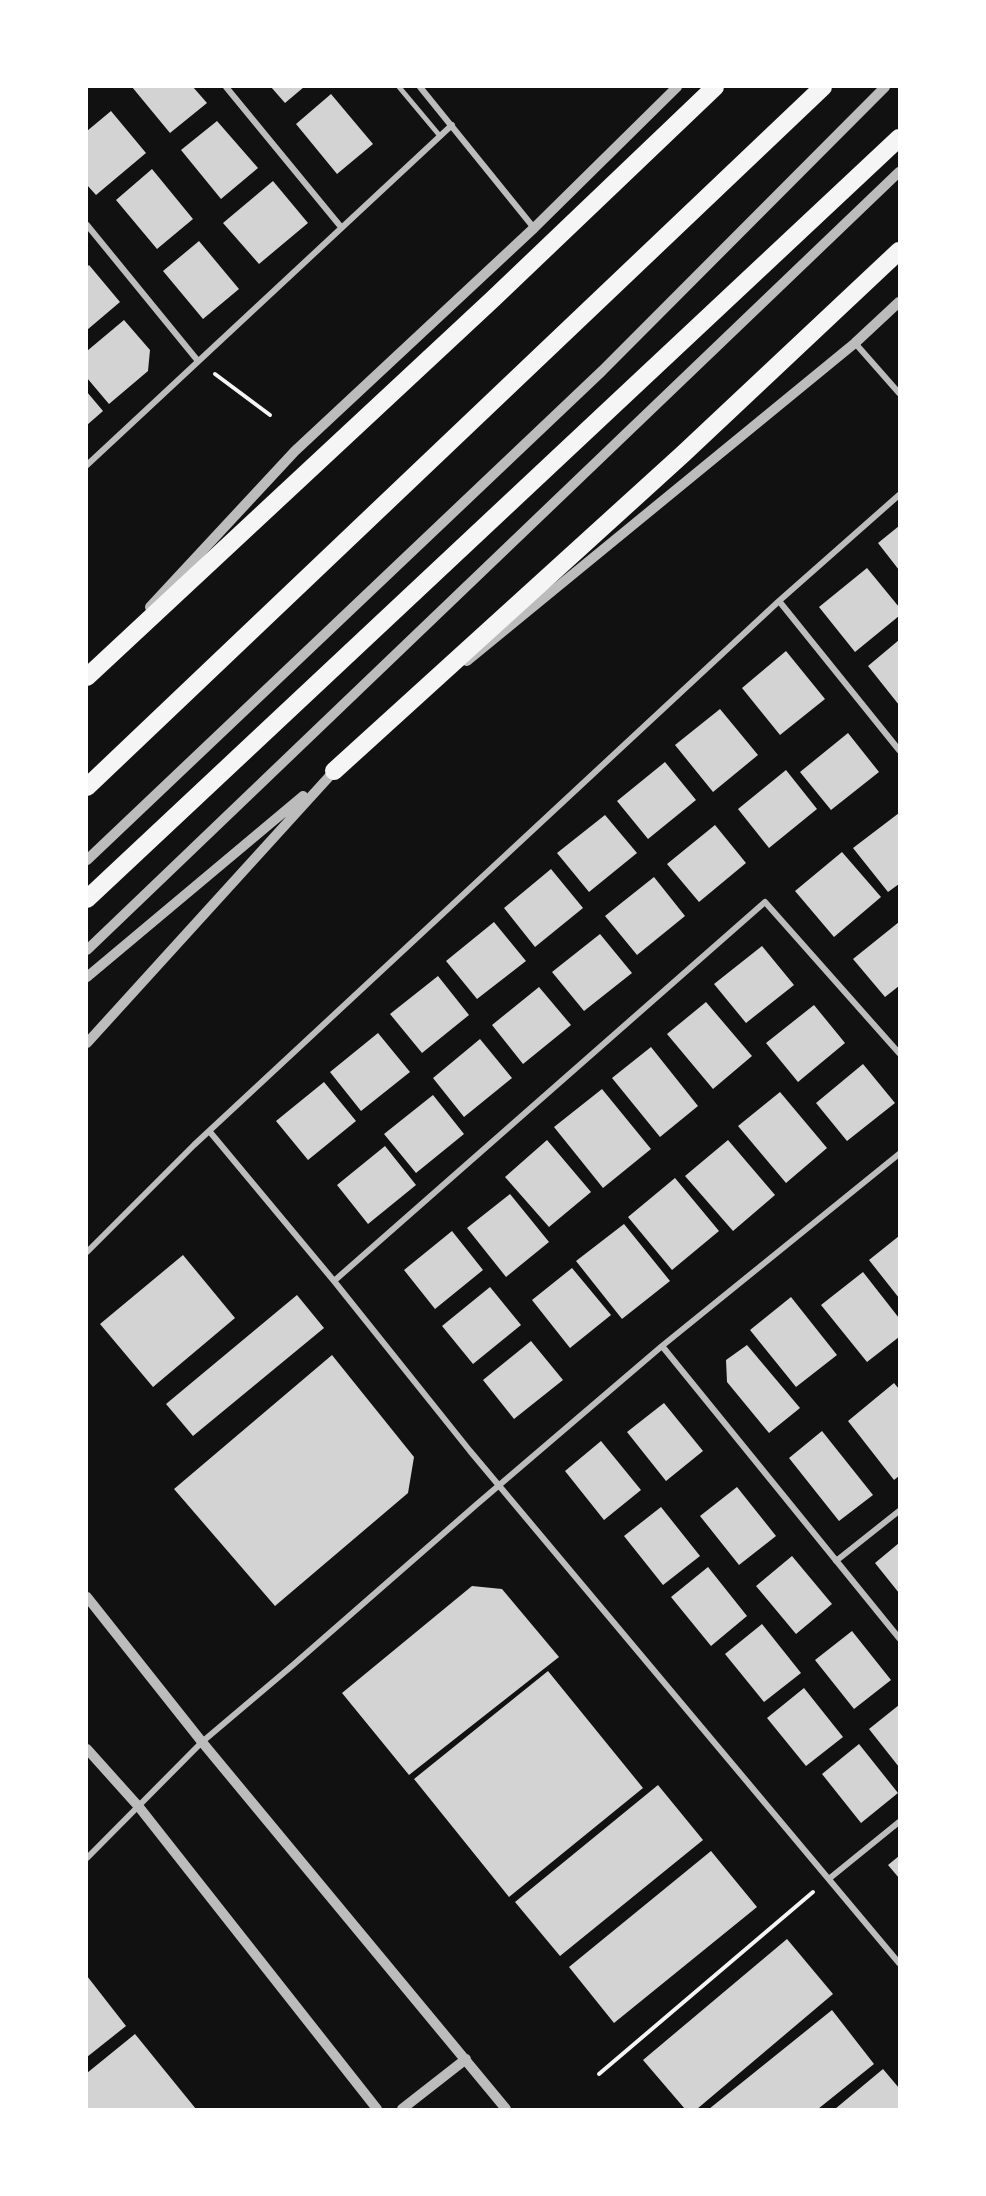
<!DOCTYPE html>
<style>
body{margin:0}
#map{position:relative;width:986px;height:2196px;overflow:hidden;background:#111;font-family:Arial,sans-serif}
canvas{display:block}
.frame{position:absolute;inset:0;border:88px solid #fff;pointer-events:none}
</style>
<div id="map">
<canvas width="986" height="2196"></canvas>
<div class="frame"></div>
</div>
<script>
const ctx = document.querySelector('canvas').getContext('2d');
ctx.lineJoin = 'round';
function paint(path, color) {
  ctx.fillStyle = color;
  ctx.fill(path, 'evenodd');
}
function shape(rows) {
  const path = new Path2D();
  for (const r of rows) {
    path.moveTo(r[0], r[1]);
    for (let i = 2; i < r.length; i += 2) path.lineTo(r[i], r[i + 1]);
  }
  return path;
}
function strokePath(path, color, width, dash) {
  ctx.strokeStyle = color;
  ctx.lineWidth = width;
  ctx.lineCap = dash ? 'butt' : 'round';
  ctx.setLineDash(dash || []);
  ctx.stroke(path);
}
paint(shape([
 [132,87,193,87,207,103,170,133],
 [271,87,304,87,285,103],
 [331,94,373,144,337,174,296,124],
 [111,111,146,153,96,195,87,185,87,131],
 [217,121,258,168,221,199,181,150],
 [152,169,193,219,157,249,116,200],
 [273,181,308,223,259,264,223,223],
 [199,241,239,289,203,319,163,271],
 [89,265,120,302,87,330,87,267],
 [124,320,150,350,148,371,109,404,87,378,87,351],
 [87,392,103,411,87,425],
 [899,526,899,570,878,543],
 [867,568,899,607,899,616,855,652,819,607],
 [899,640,899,705,868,666],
 [786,651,825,699,780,735,742,688],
 [720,709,758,755,713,792,675,745],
 [848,733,879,772,831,810,800,772],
 [665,762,696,800,648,839,617,801],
 [786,770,817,809,769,848,738,809],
 [899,813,899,884,888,892,853,848],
 [605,815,637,853,589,892,557,853],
 [715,825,746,863,699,902,667,864],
 [842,852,881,897,834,937,795,891],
 [551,869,583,908,535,947,504,908],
 [654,877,685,916,637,955,605,916],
 [494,922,526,961,477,999,446,961],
 [899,922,899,986,885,997,853,959],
 [600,934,632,973,584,1011,552,972],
 [762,946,794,985,746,1023,714,984],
 [438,976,469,1015,422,1053,390,1014],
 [539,987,571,1025,523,1064,492,1025],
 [706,1002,752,1056,713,1089,667,1034],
 [814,1005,845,1043,798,1082,766,1043],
 [378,1033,410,1072,361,1111,330,1072],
 [480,1039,512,1078,464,1117,433,1078],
 [651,1047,698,1106,660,1137,612,1078],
 [863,1064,895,1103,847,1141,816,1103],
 [324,1082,356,1121,308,1160,276,1121],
 [602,1089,651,1149,603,1188,554,1127],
 [780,1092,827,1148,786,1183,738,1126],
 [433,1095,464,1134,416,1173,384,1134],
 [547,1140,591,1192,549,1227,505,1177],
 [728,1140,775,1195,733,1231,685,1176],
 [385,1146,416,1185,368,1224,337,1185],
 [675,1178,719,1231,672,1270,628,1217],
 [510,1194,549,1242,506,1277,467,1228],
 [624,1224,670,1281,622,1319,576,1261],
 [452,1231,483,1270,435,1309,404,1270],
 [899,1236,899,1298,869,1260],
 [183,1255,235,1318,153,1387,100,1324],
 [572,1268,611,1315,570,1348,532,1300],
 [863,1272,899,1318,899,1337,867,1362,821,1305],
 [490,1287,521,1325,473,1364,442,1326],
 [297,1295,324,1328,193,1436,166,1404],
 [791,1297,837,1355,796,1387,750,1330],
 [531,1341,563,1380,514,1419,483,1380],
 [747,1345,800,1408,769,1433,727,1382,726,1360],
 [332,1355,414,1457,408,1493,275,1606,174,1489],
 [894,1383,899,1389,899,1476,894,1480,848,1421],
 [664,1403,703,1451,666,1481,627,1432],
 [822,1431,873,1495,839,1521,789,1458],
 [601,1441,641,1490,604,1520,565,1471],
 [737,1487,776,1536,739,1565,700,1516],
 [661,1507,700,1556,663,1585,624,1536],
 [899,1543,899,1593,875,1563],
 [792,1556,832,1604,796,1634,756,1586],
 [708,1567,747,1616,711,1646,671,1597],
 [472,1586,502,1589,559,1657,409,1775,342,1693],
 [762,1624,801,1673,764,1702,725,1654],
 [852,1631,891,1680,854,1709,815,1660],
 [548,1671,643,1788,509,1897,414,1779],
 [804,1688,843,1737,806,1766,767,1718],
 [899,1705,899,1767,869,1729],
 [859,1744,898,1793,861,1823,822,1774],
 [658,1785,703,1840,560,1956,515,1902],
 [711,1851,757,1907,614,2023,569,1967],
 [899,1856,899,1878,888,1865],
 [787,1939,833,1994,697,2109,685,2109,643,2060],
 [87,1976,126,2026,87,2057],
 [832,2010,874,2064,818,2109,709,2109],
 [135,2034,196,2109,87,2109,87,2073],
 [883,2069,899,2088,899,2109,835,2109]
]), '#d3d3d3');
strokePath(shape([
 [215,374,270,415],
 [599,2074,813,1892]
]), '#f5f5f5', 4);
strokePath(shape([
 [399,87,440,136]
]), '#bcbcbc', 5);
strokePath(shape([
 [226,87,341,227],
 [420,87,534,228],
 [87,225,198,361],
 [855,343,899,393],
 [87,465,452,125],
 [779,601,899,750],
 [210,1132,334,1281,470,1451,899,1963],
 [87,1252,194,1145,779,601,899,495],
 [334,1281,765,902,899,1053],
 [662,1346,899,1638],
 [836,1561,899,1511],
 [87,1858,202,1742,293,1665,476,1505,662,1346,899,1154],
 [830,1878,899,1822]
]), '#bcbcbc', 6);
strokePath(shape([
 [150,607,295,451,534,228,677,87],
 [467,661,855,343,899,302],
 [87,860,602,371,885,87],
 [87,950,899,172],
 [87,977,303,796],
 [87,1043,337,768],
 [87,1597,202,1742,506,2109],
 [87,1749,139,1807,377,2109],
 [402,2109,466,2059]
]), '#bcbcbc', 10);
strokePath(shape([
 [87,677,494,298,715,87],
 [334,771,683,454,899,251],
 [87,787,823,87],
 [87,899,899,138]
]), '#f5f5f5', 18);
</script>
